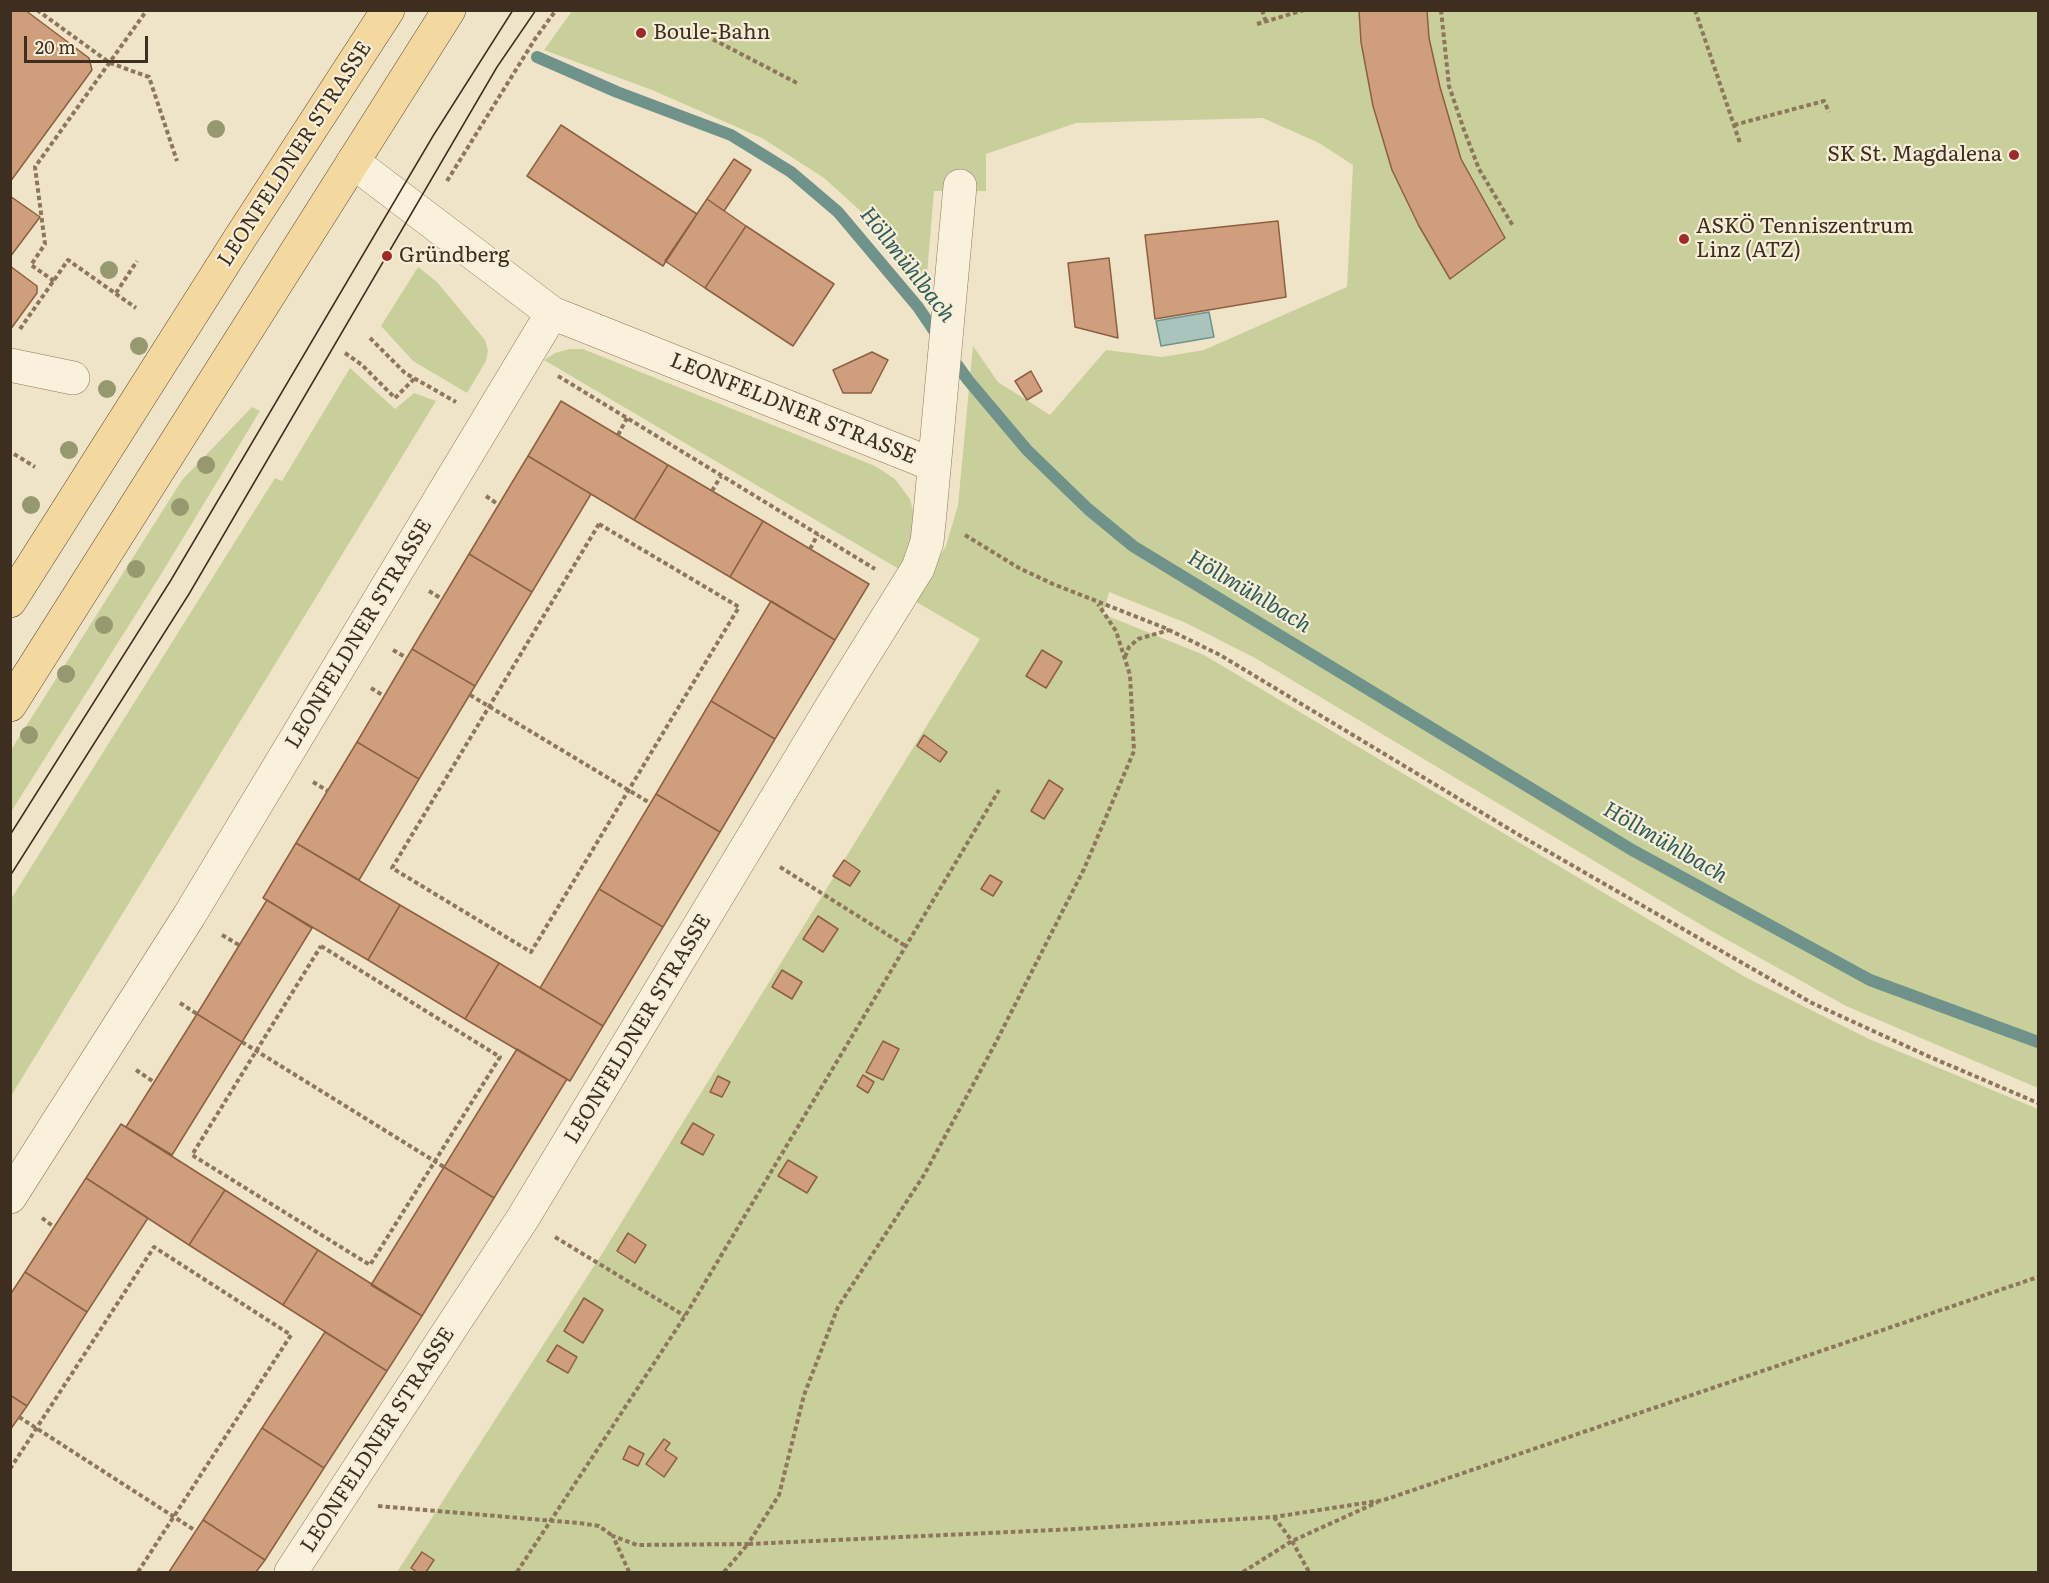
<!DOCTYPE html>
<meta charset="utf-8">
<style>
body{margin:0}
#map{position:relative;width:2049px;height:1583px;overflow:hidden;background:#f0e4c8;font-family:Literata,serif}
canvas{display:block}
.frame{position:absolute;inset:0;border:12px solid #3d2e20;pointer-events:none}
.scale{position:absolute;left:24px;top:36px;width:124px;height:27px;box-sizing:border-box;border:3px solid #3d2e20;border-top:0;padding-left:8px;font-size:18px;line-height:21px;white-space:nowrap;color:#3d2e20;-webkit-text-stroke:4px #f7eed8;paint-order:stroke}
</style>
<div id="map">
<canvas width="2049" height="1583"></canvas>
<div class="frame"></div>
<div class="scale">20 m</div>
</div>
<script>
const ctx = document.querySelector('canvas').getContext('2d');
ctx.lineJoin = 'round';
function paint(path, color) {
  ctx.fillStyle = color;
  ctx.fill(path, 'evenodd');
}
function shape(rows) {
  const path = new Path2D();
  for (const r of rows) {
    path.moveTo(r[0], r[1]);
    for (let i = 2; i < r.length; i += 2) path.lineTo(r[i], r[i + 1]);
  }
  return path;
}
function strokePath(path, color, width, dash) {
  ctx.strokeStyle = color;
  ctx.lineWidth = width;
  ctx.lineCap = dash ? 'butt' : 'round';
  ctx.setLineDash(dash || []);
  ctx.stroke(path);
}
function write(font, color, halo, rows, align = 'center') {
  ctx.font = font + ' Literata,serif';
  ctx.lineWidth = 4.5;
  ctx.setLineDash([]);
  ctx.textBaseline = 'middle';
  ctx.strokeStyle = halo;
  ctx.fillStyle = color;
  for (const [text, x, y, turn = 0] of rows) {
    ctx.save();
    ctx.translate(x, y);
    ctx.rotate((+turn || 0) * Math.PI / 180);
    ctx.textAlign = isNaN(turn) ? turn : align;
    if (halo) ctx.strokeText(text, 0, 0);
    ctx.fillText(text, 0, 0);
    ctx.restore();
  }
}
paint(shape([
 [572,11,2038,11,2038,1088,1846,1006,1708,929,1255,658,1186,623,1109,592,1103,614,1204,655,1747,978,1869,1039,2038,1109,2038,1572,397,1572,605,1249,980,639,913,600,946,546,958,505,973,346,998,382,1050,415,1106,350,1162,357,1204,350,1347,287,1353,165,1319,143,1263,118,1076,123,986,154,986,191,934,191,926,286,876,225,824,178,762,138,652,90,544,50],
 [418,267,437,282,485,340,488,351,486,361,467,393,413,361,381,326],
 [569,349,583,349,875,466,895,479,910,499,917,526,904,572,544,360,555,353],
 [350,368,395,409,414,393,436,401,11,1096,11,899,275,478,282,481],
 [252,407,260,411,160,576,11,812,11,750,182,480]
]), '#c9cf9b');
const water = shape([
 [1209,312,1214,337,1161,346,1156,321,1209,312]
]);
paint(water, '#a9c4bc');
strokePath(water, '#6f938a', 1.5);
strokePath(shape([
 [537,57,617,92,731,135,791,172,838,212,918,307,939,338],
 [950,355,968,380,1027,450,1088,509,1133,546,1634,851,1870,980,2038,1042]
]), '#6f938a', 12);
const building = shape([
 [10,10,25,10,89,58,92,70,10,182,10,10],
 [1359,10,1427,10,1429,38,1440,87,1461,159,1505,238,1450,279,1419,226,1392,170,1373,106,1361,42,1359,10],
 [561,125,697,214,663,266,527,176,561,125],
 [734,159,751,170,724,211,707,199,734,159],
 [10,196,40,217,10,257,10,196],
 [707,199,746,226,705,288,665,261,707,199],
 [1278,221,1286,297,1155,319,1145,235,1278,221],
 [746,226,834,284,793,346,705,288,746,226],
 [1109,258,1118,338,1075,327,1068,263,1109,258],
 [10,266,37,286,37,293,10,330,10,266],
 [872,352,888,360,871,393,843,393,833,370,872,352],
 [1031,371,1042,391,1027,400,1015,381,1031,371],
 [561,401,668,465,634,520,528,456,561,401],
 [528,456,591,494,532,592,469,554,528,456],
 [668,465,763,521,730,577,634,520,668,465],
 [763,521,869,584,835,640,730,577,763,521],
 [469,554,532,592,475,686,412,649,469,554],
 [771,601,835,640,775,739,711,701,771,601],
 [412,649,475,686,419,779,357,742,412,649],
 [1042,650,1062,662,1046,688,1026,676,1042,650],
 [711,701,775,739,720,832,656,794,711,701],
 [924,735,947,752,940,762,917,746,924,735],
 [357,742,419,779,359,880,296,843,357,742],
 [1049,780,1063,789,1044,819,1031,811,1049,780],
 [656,794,720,832,663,927,599,889,656,794],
 [296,843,400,905,368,960,263,898,296,843],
 [844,860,860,871,850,886,833,876,844,860],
 [990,875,1002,882,993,896,981,889,990,875],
 [599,889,663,927,603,1026,540,988,599,889],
 [267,900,312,928,242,1042,197,1014,267,900],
 [400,905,499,963,465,1019,368,960,400,905],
 [818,916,838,929,823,952,803,939,818,916],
 [499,963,603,1026,570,1081,465,1019,499,963],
 [782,970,802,982,792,999,772,987,782,970],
 [197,1014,242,1042,172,1155,126,1127,197,1014],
 [883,1041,899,1049,883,1080,866,1072,883,1041],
 [517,1049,567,1079,494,1198,444,1167,517,1049],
 [863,1075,874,1082,868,1093,857,1086,863,1075],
 [718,1076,730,1082,722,1097,710,1092,718,1076],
 [693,1123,714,1135,703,1155,681,1143,693,1123],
 [121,1124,225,1190,189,1245,86,1178,121,1124],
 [788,1160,817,1177,807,1193,778,1176,788,1160],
 [444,1167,494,1198,422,1316,371,1285,444,1167],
 [86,1178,148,1218,87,1312,25,1272,86,1178],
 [225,1190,318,1250,283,1305,189,1245,225,1190],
 [628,1233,646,1245,635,1263,617,1251,628,1233],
 [318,1250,422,1316,387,1371,283,1305,318,1250],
 [25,1272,87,1312,27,1406,10,1395,10,1295,25,1272],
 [584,1298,603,1310,583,1343,564,1331,584,1298],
 [325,1332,387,1371,324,1468,262,1428,325,1332],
 [557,1345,577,1357,568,1373,547,1361,557,1345],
 [10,1395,27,1406,10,1430,10,1395],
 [262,1428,324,1468,265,1560,203,1520,262,1428],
 [664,1439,670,1443,665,1450,677,1458,664,1477,646,1464,664,1439],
 [629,1446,644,1454,638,1466,623,1459,629,1446],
 [203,1520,265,1560,256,1572,169,1572,203,1520],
 [422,1552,434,1560,426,1572,417,1572,411,1568,422,1552]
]);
paint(building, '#cf9f7d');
strokePath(building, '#8d5f41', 1.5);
const minor = shape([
 [353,162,552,313,934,465],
 [10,365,73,378],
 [10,1197,189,916,552,313],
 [291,1572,523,1218,832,706,918,568,927,542,930,513,960,186]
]);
const major = shape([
 [10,601,240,238,388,10],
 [10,705,449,10]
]);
strokePath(minor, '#8d765c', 34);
strokePath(major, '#5b4430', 34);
strokePath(shape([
 [37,10,110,63,149,77,177,161],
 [1262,10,1266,22],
 [1441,10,1449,86,1464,130,1479,169,1513,226],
 [1695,10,1740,143],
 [1257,24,1304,10],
 [693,29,797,83],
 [1734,125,1824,101,1829,112],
 [447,181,535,39,556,10],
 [54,281,31,265,45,244,35,167,147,10],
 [116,293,137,261],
 [20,329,68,260,136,308],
 [370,338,405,373,456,402],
 [345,353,362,365,395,398,415,378],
 [558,376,875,569],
 [618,435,627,418],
 [14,454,35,467],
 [712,491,721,476],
 [486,496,499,505],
 [599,524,739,607,531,952,392,868,599,524],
 [965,535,1019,568,1053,584,1165,628,1220,655,1514,832,1812,1003,1930,1057,2038,1103],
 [810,549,818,534],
 [429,591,442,599],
 [393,650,407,658],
 [1125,657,1129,647,1138,639,1169,630],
 [371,688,384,696],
 [470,695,650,803],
 [313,782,328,791],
 [780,867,904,945],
 [222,935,239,945],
 [321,946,500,1057,370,1265,192,1155,321,946],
 [180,1003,197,1014],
 [242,1042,444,1167],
 [136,1070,154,1082],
 [42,1218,54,1227],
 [555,1237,685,1316],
 [19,1417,196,1531],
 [10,1469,154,1247,291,1335,138,1572],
 [378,1506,579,1523,599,1526,613,1536],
 [1274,1517,1292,1541,1309,1572],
 [517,1572,685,1316,999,790],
 [629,1572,613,1536,637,1545,748,1544,779,1495,804,1395,838,1307,924,1175,994,1046,1084,869,1134,751,1130,675,1116,631,1098,604],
 [724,1572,748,1544,1076,1529,1274,1517,1384,1500,2038,1277],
 [1243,1572,1292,1541,1378,1502]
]), '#8d765c', 4, [4.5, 3]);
strokePath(minor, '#faf1dc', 33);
strokePath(major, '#f3d9a0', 33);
strokePath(shape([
 [10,835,171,580,433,136,513,10],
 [10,876,189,594,497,67,536,10]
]), '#3d2e20', 1.5);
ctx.fillStyle = '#96986f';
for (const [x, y] of [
 [216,129],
 [109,270],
 [139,346],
 [107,389],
 [69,450],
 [206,465],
 [31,505],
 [180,507],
 [136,569],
 [104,625],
 [66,674],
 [29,735]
]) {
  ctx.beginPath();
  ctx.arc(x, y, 9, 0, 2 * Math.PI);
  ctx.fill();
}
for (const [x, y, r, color] of [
 [641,33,6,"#9e2a2b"],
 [2014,155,6,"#9e2a2b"],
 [1684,239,6,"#9e2a2b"],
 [387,256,6,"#9e2a2b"]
]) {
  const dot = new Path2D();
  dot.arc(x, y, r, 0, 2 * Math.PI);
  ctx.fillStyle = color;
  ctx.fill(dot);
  strokePath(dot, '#f7eed8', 2);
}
write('21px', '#3d2e20', '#f7eed8', [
 ["Boule-Bahn",653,33],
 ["SK St. Magdalena",2002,155,"right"],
 ["ASKÖ Tenniszentrum",1696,227],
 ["Linz (ATZ)",1696,251],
 ["Gründberg",399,256]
], 'left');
write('21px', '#3d2e20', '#f7eed8', [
 ["LEONFELDNER STRASSE",295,154,-57],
 ["LEONFELDNER STRASSE",793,409,22],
 ["LEONFELDNER STRASSE",359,634,-59],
 ["LEONFELDNER STRASSE",638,1029,-59],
 ["LEONFELDNER STRASSE",378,1440,-57]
]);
write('italic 22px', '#2f5d5a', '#f7eed8', [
 ["Höllmühlbach",907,265,52],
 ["Höllmühlbach",1249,592,31],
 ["Höllmühlbach",1665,843,30]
]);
</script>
